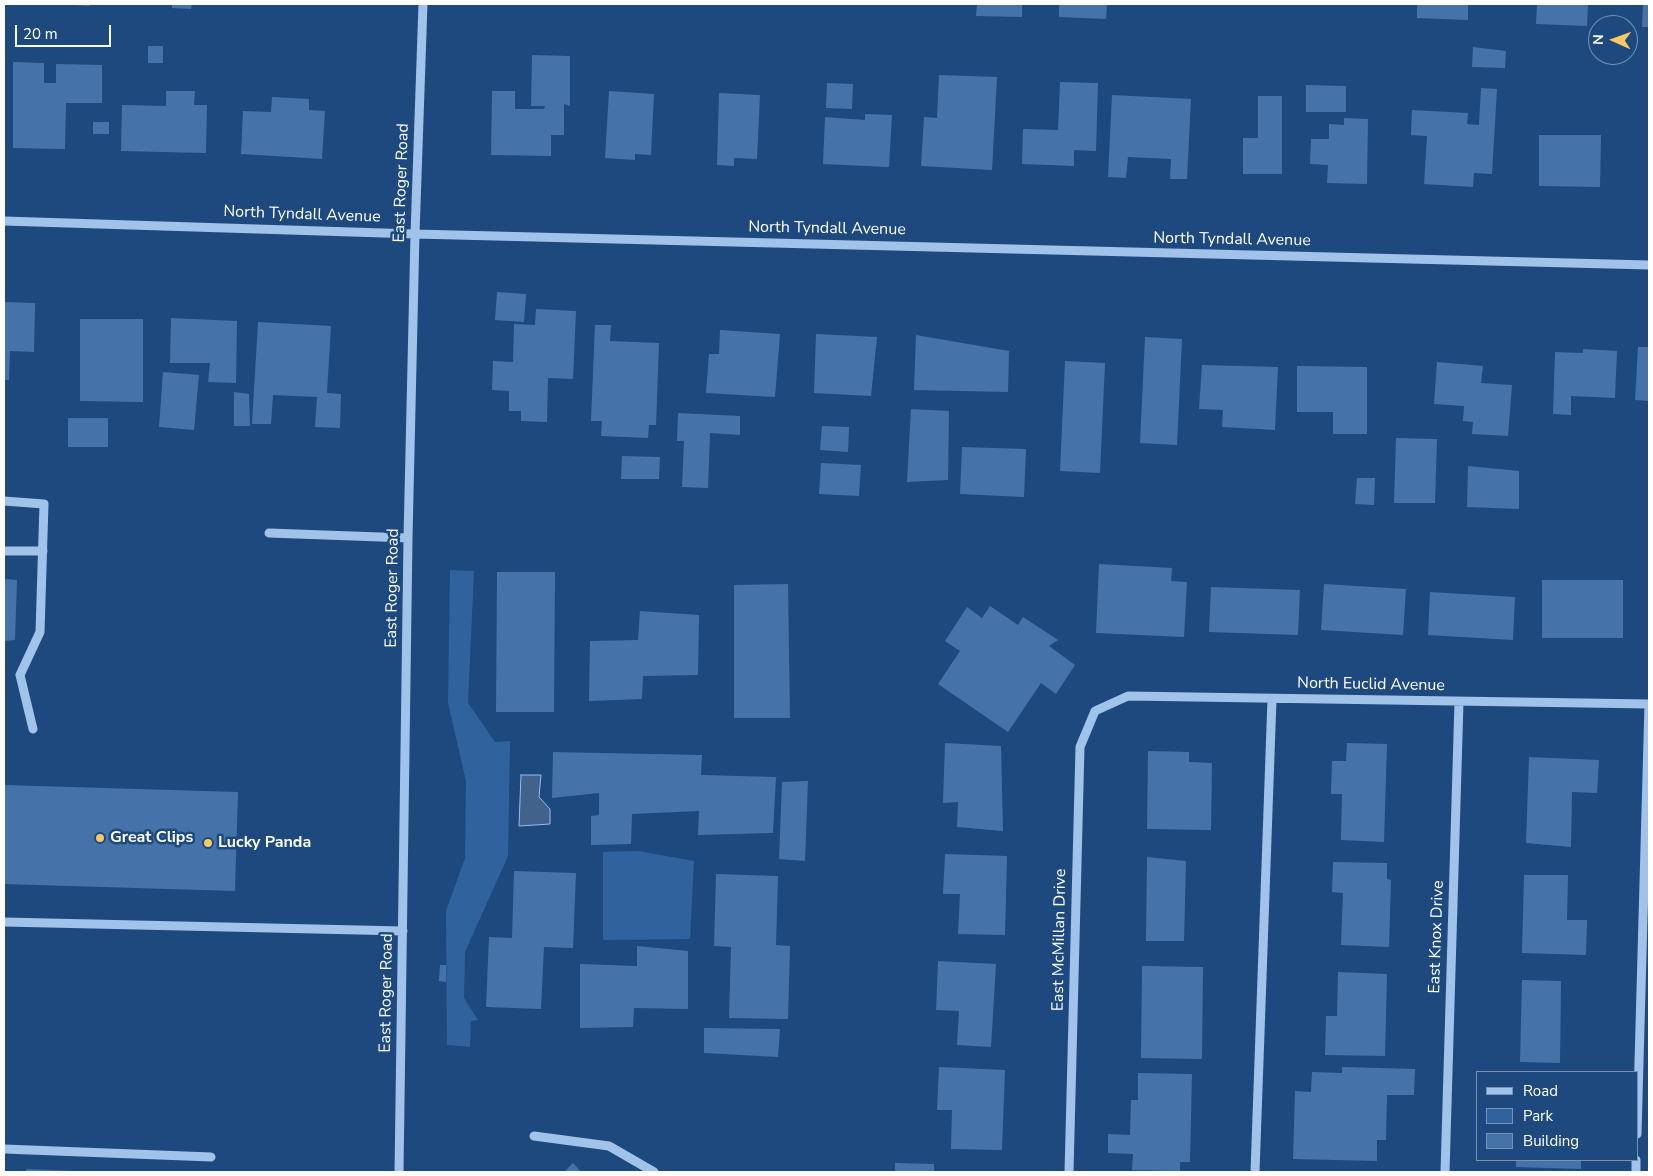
<!DOCTYPE html>
<style>
body{margin:0}
#map{position:relative;width:1653px;height:1176px;overflow:hidden;background:#1d497f;font-family:"Nunito Sans",sans-serif}
canvas{display:block}
.frame{position:absolute;inset:0;border:5px solid #fff;pointer-events:none}
.legend{position:absolute;left:1476px;top:1071px;width:162px;height:90px;box-sizing:border-box;background:#1d497f;border:1px solid #7792b2;margin:0;padding:6px 9px;list-style:none;font-size:15px;color:#fff}
.legend li{display:flex;align-items:center;gap:10px;height:25px}
.legend b{width:25px;border:1px solid #7792b2}
.north{position:absolute;left:1588px;top:15px;width:50px;height:50px;box-sizing:border-box;background:#1d497f;border:1px solid #7792b2;border-radius:50%;rotate:272deg;font-size:14px;font-weight:700;line-height:20px;text-align:center;color:#fff}
.north::after{content:'';display:block;margin:auto;width:18px;height:22px;background:#f8ca5f;clip-path:polygon(50% 0,100% 100%,50% 72%,0 100%)}
.scale{position:absolute;left:15px;top:25px;width:96px;height:22px;box-sizing:border-box;border:2px solid #fff;border-top:0;padding-left:6px;font-size:15px;line-height:18px;white-space:nowrap;color:#fff;-webkit-text-stroke:4px #1d497f;paint-order:stroke}
</style>
<div id="map">
<canvas width="1653" height="1176"></canvas>
<div class="frame"></div>
<ul class="legend">
<li><b style="height:6px;background:#a1c2e9"></b>Road</li>
<li><b style="height:14px;background:#30639e"></b>Park</li>
<li><b style="height:14px;background:#4573a9"></b>Building</li>
</ul>
<div class="north">N</div>
<div class="scale">20 m</div>
</div>
<script>
const ctx = document.querySelector('canvas').getContext('2d');
ctx.lineJoin = 'round';
function paint(path, color) {
  ctx.fillStyle = color;
  ctx.fill(path, 'evenodd');
}
function shape(rows) {
  const path = new Path2D();
  for (const r of rows) {
    path.moveTo(r[0], r[1]);
    for (let i = 2; i < r.length; i += 2) path.lineTo(r[i], r[i + 1]);
  }
  return path;
}
function strokePath(path, color, width, dash) {
  ctx.strokeStyle = color;
  ctx.lineWidth = width;
  ctx.lineCap = dash ? 'butt' : 'round';
  ctx.setLineDash(dash || []);
  ctx.stroke(path);
}
function write(font, color, halo, rows, align = 'center') {
  ctx.font = font + ' "Nunito Sans",sans-serif';
  ctx.lineWidth = 5;
  ctx.setLineDash([]);
  ctx.textBaseline = 'middle';
  ctx.strokeStyle = halo;
  ctx.fillStyle = color;
  for (const [text, x, y, turn = 0] of rows) {
    ctx.save();
    ctx.translate(x, y);
    ctx.rotate((+turn || 0) * Math.PI / 180);
    ctx.textAlign = isNaN(turn) ? turn : align;
    if (halo) ctx.strokeText(text, 0, 0);
    ctx.fillText(text, 0, 0);
    ctx.restore();
  }
}
paint(shape([
 [450,570,474,571,468,703,495,742,510,741,508,856,465,952,464,998,478,1020,471,1021,470,1047,447,1045,446,911,465,858,466,781,448,703],
 [638,851,694,861,690,939,603,940,603,852]
]), '#30639e');
const water = shape([
 [521,775,541,775,539,797,550,809,550,824,519,826,521,775]
]);
paint(water, '#41628a');
strokePath(water, '#94bdeb', 1);
paint(shape([
 [76,4,90,4,90,6,75,5],
 [172,4,192,4,191,9,172,8],
 [977,4,1022,4,1022,17,976,16],
 [1059,4,1107,4,1106,19,1059,17],
 [1417,4,1468,4,1468,20,1417,18],
 [1537,4,1588,4,1587,26,1536,24],
 [1643,4,1649,4,1649,27,1642,27],
 [148,46,163,46,163,63,148,63],
 [1473,47,1506,51,1505,68,1472,67],
 [532,55,570,56,570,106,564,104,564,135,551,135,551,156,491,155,492,91,515,91,515,109,544,109,545,106,531,106],
 [13,62,44,63,44,83,56,83,56,64,102,65,102,103,66,103,65,149,13,148],
 [939,75,997,77,992,170,921,166,924,117,937,118],
 [1060,82,1098,83,1096,151,1074,150,1074,166,1022,164,1023,129,1058,130],
 [827,83,853,84,852,109,826,108],
 [1306,85,1346,86,1346,112,1306,112],
 [1481,88,1497,89,1492,174,1474,173,1473,187,1424,184,1427,136,1411,135,1412,110,1468,113,1467,124,1479,125],
 [166,91,195,91,194,105,207,105,206,153,121,151,122,105,166,106],
 [609,91,654,94,651,155,635,154,635,160,605,158],
 [719,93,760,95,757,159,734,158,734,166,717,165],
 [1112,95,1191,99,1187,179,1170,179,1171,159,1128,157,1126,178,1108,177],
 [1258,96,1282,96,1282,174,1243,174,1243,138,1258,138],
 [272,97,309,99,309,110,325,111,322,159,241,154,243,111,271,112],
 [865,114,892,115,889,167,823,164,825,117,865,120],
 [1344,118,1368,119,1367,184,1327,183,1328,165,1310,164,1311,139,1329,139,1329,124,1344,125],
 [93,122,109,122,109,134,93,134],
 [1539,135,1601,135,1600,187,1539,186],
 [497,292,526,294,524,322,495,320],
 [4,302,35,303,34,352,10,351,9,380,4,380],
 [536,309,576,311,573,379,548,378,547,422,521,421,521,411,509,411,509,391,492,390,493,361,513,362,514,324,535,325],
 [171,318,237,321,236,383,208,382,210,363,170,363],
 [80,319,143,319,143,402,80,401],
 [258,322,331,326,327,393,341,394,340,428,315,427,317,397,273,395,271,424,252,424],
 [595,325,611,325,610,341,659,343,656,425,649,425,648,438,601,436,602,421,591,421],
 [720,330,780,334,775,397,706,393,709,354,719,354],
 [816,334,877,337,871,396,814,393],
 [916,335,1009,351,1008,392,914,390],
 [1145,337,1182,339,1177,445,1140,443],
 [1638,347,1649,347,1649,401,1635,400],
 [1583,349,1617,351,1615,398,1571,396,1571,415,1553,414,1555,352,1583,353],
 [1065,361,1105,363,1100,473,1060,471],
 [1437,362,1483,366,1481,383,1512,385,1508,436,1472,434,1473,422,1463,421,1464,406,1434,404],
 [1202,365,1278,367,1275,430,1222,427,1223,410,1199,409],
 [1297,366,1367,367,1367,434,1333,434,1333,412,1297,412],
 [163,372,199,375,194,430,159,427],
 [234,392,249,394,250,426,234,426],
 [911,409,949,411,948,480,907,482],
 [678,413,740,416,740,435,710,433,708,488,682,487,684,441,677,441],
 [68,418,108,418,108,447,68,447],
 [822,426,849,427,848,452,820,450],
 [1396,438,1437,439,1435,503,1394,503],
 [962,447,1026,449,1024,497,960,494],
 [622,456,660,457,659,479,621,479],
 [821,463,861,465,859,496,819,494],
 [1468,466,1519,471,1519,509,1467,507],
 [1357,478,1375,478,1374,505,1355,504],
 [1099,564,1172,568,1171,581,1187,582,1184,637,1096,633],
 [497,572,555,572,554,712,496,712],
 [4,579,17,580,15,640,4,641],
 [1542,580,1623,580,1623,638,1542,638],
 [788,584,790,718,734,718,734,585],
 [1324,584,1406,589,1403,635,1321,630],
 [1211,587,1300,590,1298,635,1209,632],
 [1430,592,1515,597,1513,640,1428,635],
 [990,606,1018,625,1023,617,1058,640,1049,646,1075,665,1056,694,1041,683,1008,732,938,684,960,651,945,641,967,607,982,618],
 [640,611,699,615,698,675,643,676,642,699,589,701,590,641,638,640],
 [945,743,1001,746,1003,831,957,827,958,802,943,803],
 [1347,743,1387,744,1384,842,1341,840,1342,794,1331,794,1332,761,1346,761],
 [1148,751,1189,752,1189,762,1212,763,1211,830,1147,829],
 [553,752,702,755,701,775,776,777,773,833,698,835,699,811,632,814,631,844,591,845,591,816,599,815,599,793,552,798],
 [1529,757,1599,760,1597,793,1572,792,1571,847,1526,843],
 [808,781,805,861,779,859,782,782],
 [4,785,238,792,235,891,4,884],
 [945,854,1007,856,1005,935,958,934,960,894,943,894],
 [1147,857,1186,861,1184,941,1146,941],
 [1333,862,1387,863,1387,879,1391,880,1389,947,1341,945,1343,893,1332,892],
 [514,871,576,873,573,948,544,947,541,1009,486,1007,489,937,512,938],
 [716,874,778,876,776,945,790,946,788,1019,729,1018,731,947,714,946],
 [1524,875,1568,875,1567,920,1587,920,1586,955,1522,953],
 [637,946,688,951,688,1009,634,1008,633,1027,580,1028,580,964,637,966],
 [938,961,996,964,991,1047,957,1045,959,1011,936,1010],
 [440,965,446,965,446,982,439,981],
 [1142,966,1203,967,1202,1059,1141,1058],
 [1338,972,1387,974,1385,1056,1325,1055,1326,1016,1337,1016],
 [1522,980,1561,981,1560,1063,1520,1062],
 [704,1028,780,1029,778,1057,704,1053],
 [939,1067,1005,1070,1002,1150,951,1149,952,1110,937,1110],
 [1342,1067,1415,1069,1414,1095,1387,1095,1386,1140,1377,1140,1377,1161,1293,1159,1295,1091,1311,1092,1312,1072,1342,1073],
 [1138,1073,1192,1074,1190,1162,1180,1162,1180,1171,1132,1170,1133,1154,1108,1153,1108,1134,1130,1135,1131,1100,1138,1100],
 [1516,1160,1581,1160,1581,1169,1516,1167],
 [573,1163,581,1172,564,1172],
 [895,1163,934,1164,934,1172,895,1172],
 [26,1169,74,1171,74,1172,26,1172]
]), '#4573a9');
strokePath(shape([
 [4,221,415,234,1649,265],
 [4,501,44,504,40,632,20,675,33,729],
 [269,533,408,538],
 [4,551,43,551],
 [4,922,403,931],
 [1637,1134,1649,704],
 [534,1136,609,1146,654,1172],
 [4,1149,211,1157],
 [399,1172,408,538,415,234,423,4],
 [1069,1172,1080,747,1095,711,1128,696,1649,704],
 [1255,1172,1272,699],
 [1445,1172,1459,702],
 [1636,1172,1636,1160]
]), '#a1c2e9', 9);
for (const [x, y, r, color] of [
 [100,838,5,"#f8ca5f"],
 [208,843,5,"#f8ca5f"]
]) {
  const dot = new Path2D();
  dot.arc(x, y, r, 0, 2 * Math.PI);
  ctx.fillStyle = color;
  ctx.fill(dot);
  strokePath(dot, '#1d497f', 2);
}
write('16px', '#fff', '#1d497f', [
 ["East Roger Road",402,183,-88],
 ["North Tyndall Avenue",302,215,2],
 ["North Tyndall Avenue",827,229,1],
 ["North Tyndall Avenue",1232,240,1],
 ["East Roger Road",393,588,-89],
 ["North Euclid Avenue",1371,685,1],
 ["East Knox Drive",1437,937,-88],
 ["East McMillan Drive",1060,940,-89],
 ["East Roger Road",387,993,-89]
]);
write('bold 16px', '#fff', '#1d497f', [
 ["Great Clips",110,838],
 ["Lucky Panda",218,843]
], 'left');
</script>
